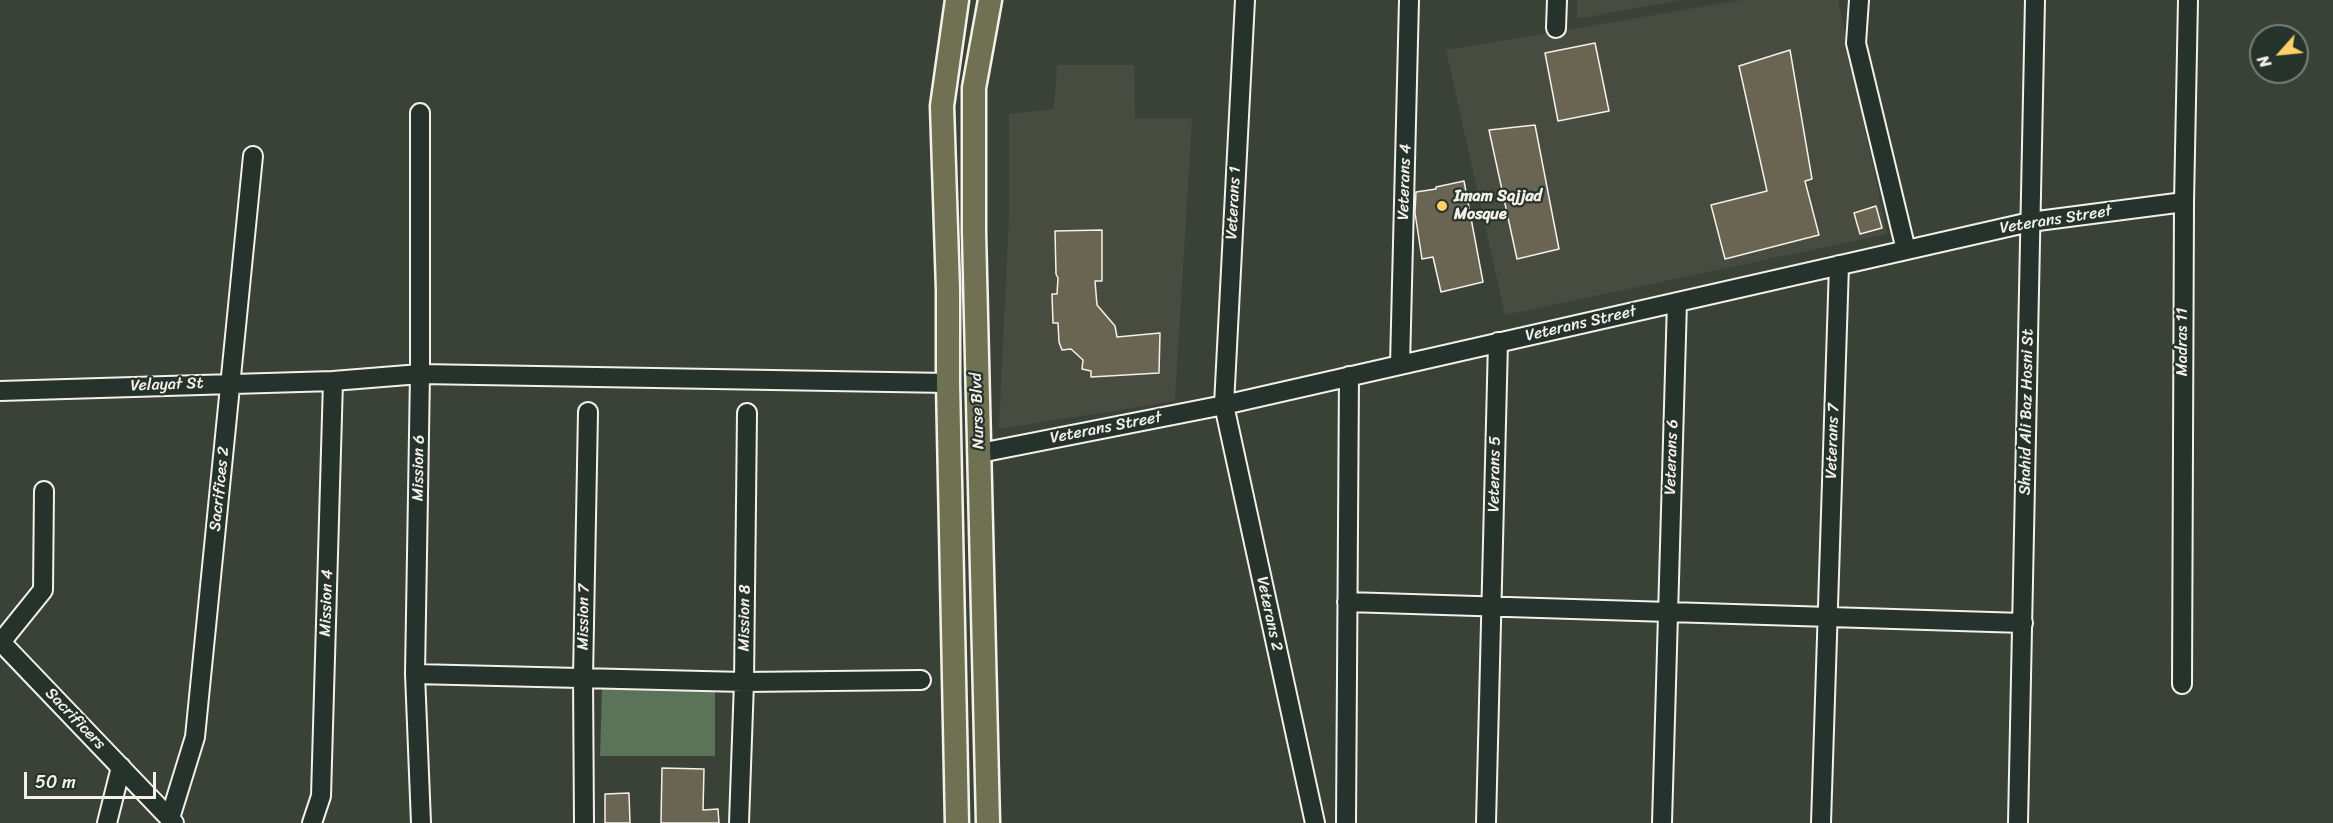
<!DOCTYPE html>
<style>
body{margin:0}
#map{position:relative;width:2333px;height:823px;overflow:hidden;background:#3a4238;font-family:Sriracha,sans-serif}
canvas{display:block}
.north{position:absolute;left:2249px;top:24px;width:60px;height:60px;box-sizing:border-box;background:#26332d;border:2px solid #787f78;border-radius:50%;rotate:243deg;font-size:16px;font-weight:700;line-height:24px;text-align:center;color:#f4f1e8}
.north::after{content:'';display:block;margin:auto;width:21px;height:27px;background:#ffd166;clip-path:polygon(50% 0,100% 100%,50% 72%,0 100%)}
.scale{position:absolute;left:24px;top:772px;width:132px;height:27px;box-sizing:border-box;border:3px solid #f4f1e8;border-top:0;padding-left:8px;font-size:18px;line-height:21px;white-space:nowrap;color:#f4f1e8;-webkit-text-stroke:4px #26332d;paint-order:stroke}
</style>
<div id="map">
<canvas width="2333" height="823"></canvas>
<div class="north">N</div>
<div class="scale">50 m</div>
</div>
<script>
const ctx = document.querySelector('canvas').getContext('2d');
ctx.lineJoin = 'round';
function paint(path, color) {
  ctx.fillStyle = color;
  ctx.fill(path, 'evenodd');
}
function shape(rows) {
  const path = new Path2D();
  for (const r of rows) {
    path.moveTo(r[0], r[1]);
    for (let i = 2; i < r.length; i += 2) path.lineTo(r[i], r[i + 1]);
  }
  return path;
}
function strokePath(path, color, width, dash) {
  ctx.strokeStyle = color;
  ctx.lineWidth = width;
  ctx.lineCap = dash ? 'butt' : 'round';
  ctx.setLineDash(dash || []);
  ctx.stroke(path);
}
function write(font, color, halo, rows, align = 'center') {
  ctx.font = font + ' Sriracha,sans-serif';
  ctx.lineWidth = 4.5;
  ctx.setLineDash([]);
  ctx.textBaseline = 'middle';
  ctx.strokeStyle = halo;
  ctx.fillStyle = color;
  for (const [text, x, y, turn = 0] of rows) {
    ctx.save();
    ctx.translate(x, y);
    ctx.rotate((+turn || 0) * Math.PI / 180);
    ctx.textAlign = isNaN(turn) ? turn : align;
    if (halo) ctx.strokeText(text, 0, 0);
    ctx.fillText(text, 0, 0);
    ctx.restore();
  }
}
paint(shape([
 [1577,0,1680,0,1577,19],
 [1743,0,1838,0,1887,234,1505,315,1446,50],
 [1057,65,1134,65,1135,118,1192,118,1175,401,999,429,1009,215,1009,114,1054,109]
]), '#484c40');
paint(shape([
 [715,687,715,756,600,756,602,689]
]), '#5b7358');
const building = shape([
 [1595,43,1609,111,1558,121,1545,53,1595,43],
 [1790,50,1812,179,1805,181,1819,235,1725,259,1711,205,1767,191,1739,66,1790,50],
 [1535,125,1559,249,1517,259,1489,130,1535,125],
 [1464,181,1483,282,1441,292,1433,257,1422,259,1415,213,1416,192,1436,189,1436,187,1464,181],
 [1876,206,1882,228,1860,234,1854,213,1876,206],
 [1102,230,1102,281,1095,281,1097,305,1115,326,1117,337,1160,333,1159,373,1091,377,1091,371,1082,369,1083,360,1071,349,1062,350,1059,342,1058,323,1053,323,1052,294,1057,294,1058,278,1056,274,1055,231,1102,230],
 [662,768,704,769,703,810,718,809,719,823,661,823,662,768],
 [629,793,630,823,605,823,605,794,629,793]
]);
paint(building, '#6a6453');
strokePath(building, '#f4f1e8', 1.5);
const minor = shape([
 [1245,0,1224,405,1315,823],
 [1859,0,1856,43,1906,250],
 [1556,28,1557,0],
 [420,113,420,374,415,674,421,823],
 [1400,365,1409,0],
 [0,391,333,381,420,374,948,383],
 [980,453,1224,405,2030,222,2184,202],
 [1347,602,2023,623],
 [0,641,174,823],
 [1,642,43,590,44,491],
 [415,674,744,682,921,680],
 [2182,684,2184,202,2188,0],
 [170,818,195,737,253,156],
 [107,823,121,767],
 [312,823,321,796,333,381],
 [584,823,583,677,588,412],
 [739,823,744,682,747,413],
 [1346,823,1349,376],
 [1486,823,1498,342],
 [1662,823,1677,302],
 [1821,823,1839,265],
 [2018,823,2035,0]
]);
const major = shape([
 [957,823,948,383,948,290,942,106,957,0],
 [988,823,974,232,974,88,990,0]
]);
strokePath(minor, '#f4f1e8', 22);
strokePath(major, '#f4f1e8', 27);
strokePath(minor, '#26332d', 18);
strokePath(major, '#707052', 22);
for (const [x, y, r, color] of [
 [1442,206,6,"#ffd166"]
]) {
  const dot = new Path2D();
  dot.arc(x, y, r, 0, 2 * Math.PI);
  ctx.fillStyle = color;
  ctx.fill(dot);
  strokePath(dot, '#26332d', 2);
}
write('16px', '#f4f1e8', '#26332d', [
 ["Veterans 4",1405,182,-88],
 ["Veterans 1",1234,203,-87],
 ["Veterans Street",2056,220,-9],
 ["Veterans Street",1581,324,-13],
 ["Madras 11",2183,342,-90],
 ["Velayat St",167,385,-2],
 ["Nurse Blvd",978,411,-92],
 ["Shahid Ali Baz Hosni St",2027,412,-89],
 ["Veterans Street",1106,428,-11],
 ["Veterans 7",1833,441,-88],
 ["Veterans 6",1672,457,-88],
 ["Mission 6",419,468,-89],
 ["Veterans 5",1495,474,-89],
 ["Sacrifices 2",220,489,-84],
 ["Mission 4",327,603,-88],
 ["Veterans 2",1269,614,78],
 ["Mission 7",584,617,-89],
 ["Mission 8",745,618,-89],
 ["Sacrificers",75,719,46]
]);
write('bold 16px', '#f4f1e8', '#26332d', [
 ["Imam Sajjad",1454,197],
 ["Mosque",1454,215]
], 'left');
</script>
